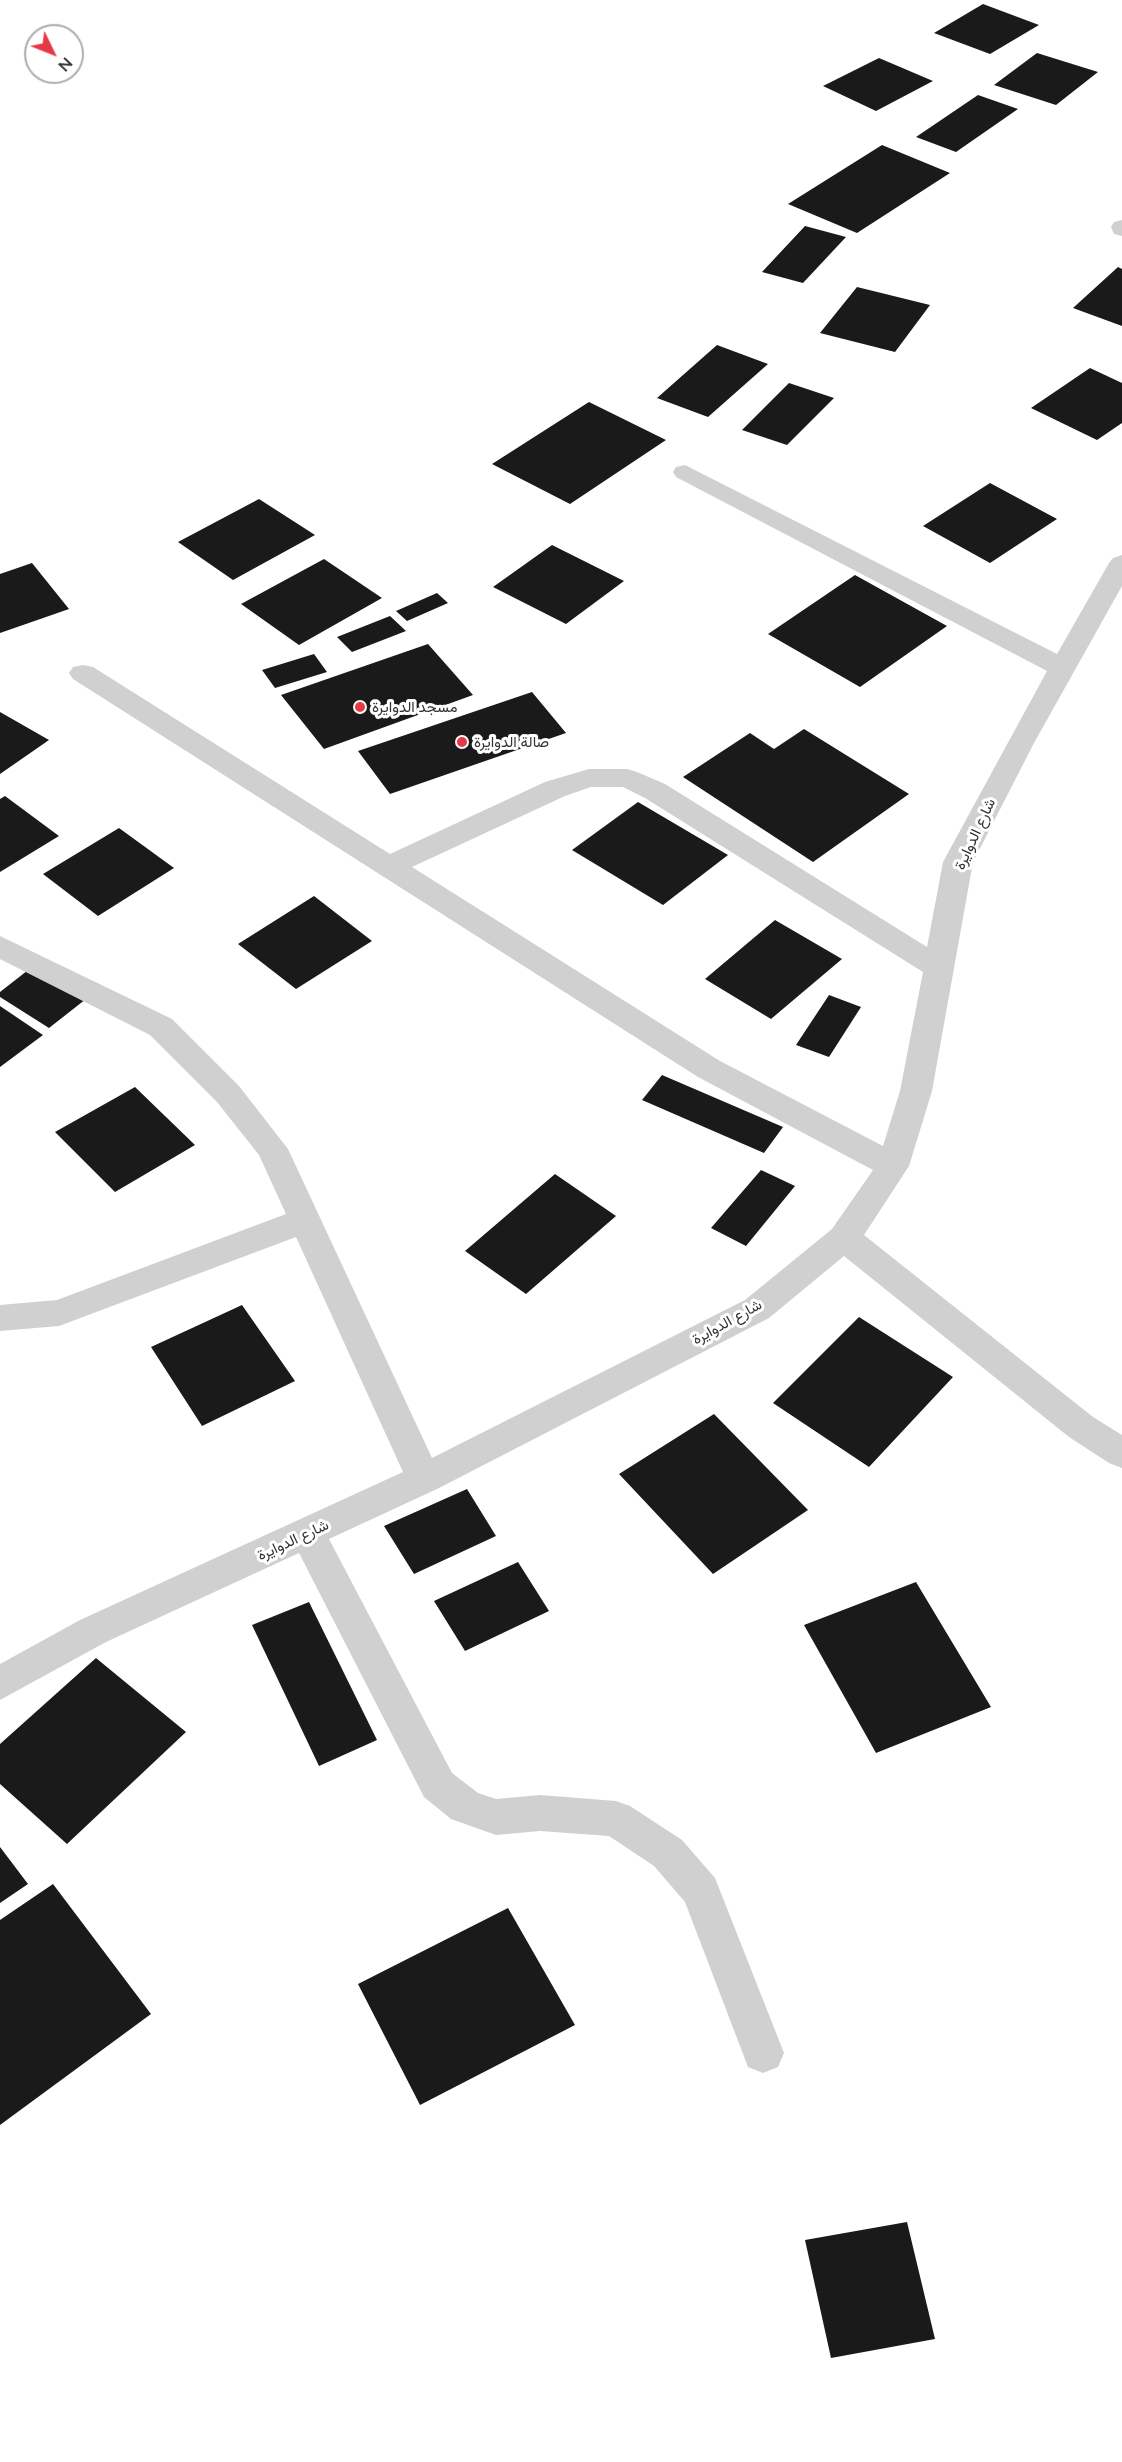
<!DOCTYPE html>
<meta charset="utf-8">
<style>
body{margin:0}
#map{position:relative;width:1122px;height:2462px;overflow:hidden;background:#fff;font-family:Lato,sans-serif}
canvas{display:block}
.north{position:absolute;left:24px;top:24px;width:60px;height:60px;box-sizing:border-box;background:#fff;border:2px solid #adadad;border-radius:50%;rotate:133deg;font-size:16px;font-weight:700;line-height:24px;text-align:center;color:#333}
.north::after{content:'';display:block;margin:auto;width:21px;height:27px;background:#e63946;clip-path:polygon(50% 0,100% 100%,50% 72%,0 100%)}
</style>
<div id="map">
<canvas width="1122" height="2462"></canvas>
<div class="north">N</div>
</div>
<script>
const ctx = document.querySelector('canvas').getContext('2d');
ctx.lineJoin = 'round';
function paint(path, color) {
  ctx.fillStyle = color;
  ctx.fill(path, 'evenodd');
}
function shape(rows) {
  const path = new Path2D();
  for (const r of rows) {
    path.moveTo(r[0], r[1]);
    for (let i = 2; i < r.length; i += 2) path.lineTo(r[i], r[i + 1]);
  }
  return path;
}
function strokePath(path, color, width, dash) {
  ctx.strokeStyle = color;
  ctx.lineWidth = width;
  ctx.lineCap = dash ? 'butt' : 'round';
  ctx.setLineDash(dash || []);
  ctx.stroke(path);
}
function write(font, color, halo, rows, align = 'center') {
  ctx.font = font + ' Lato,Vazirmatn,sans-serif';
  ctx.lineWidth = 6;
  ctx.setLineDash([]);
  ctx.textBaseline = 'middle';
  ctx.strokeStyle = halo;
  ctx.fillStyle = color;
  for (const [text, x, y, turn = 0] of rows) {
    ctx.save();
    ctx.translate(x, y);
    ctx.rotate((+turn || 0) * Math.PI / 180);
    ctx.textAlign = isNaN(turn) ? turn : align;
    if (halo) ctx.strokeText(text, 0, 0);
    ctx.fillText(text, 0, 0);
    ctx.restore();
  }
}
paint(shape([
 [983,4,1039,25,990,54,934,33],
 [1037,53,1098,72,1056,105,994,85],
 [879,58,933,81,876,111,823,86],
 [978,95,1018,109,956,152,916,137],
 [882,145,950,173,857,233,788,204],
 [805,226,846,237,803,283,762,272],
 [1118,267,1122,269,1122,326,1073,308],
 [857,287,930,305,895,352,820,333],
 [717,345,768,364,708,417,657,398],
 [1090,368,1122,383,1122,423,1097,440,1031,408],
 [789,383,834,398,787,445,742,430],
 [589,402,666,440,570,504,492,464],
 [990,483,1057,519,990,563,923,526],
 [259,499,315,535,233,580,178,542],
 [552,545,624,581,566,624,493,587],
 [324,559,382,598,299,645,241,604],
 [32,563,69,609,0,633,0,574],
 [855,575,947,626,860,687,768,634],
 [437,593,448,603,407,621,396,611],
 [390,616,406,631,352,652,337,637],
 [428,644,473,695,324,749,281,695],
 [314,654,327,672,275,688,262,670],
 [532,692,566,733,390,794,358,751],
 [0,712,49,740,0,774],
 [804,729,909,794,813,862,683,777,750,733,774,749],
 [5,796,59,836,0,872,0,799],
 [638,802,728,855,663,905,572,850],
 [119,828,174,868,98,916,43,874],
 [314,896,372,941,296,989,238,944],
 [775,920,842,959,771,1019,705,979],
 [32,967,86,999,49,1028,0,997,0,992],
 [829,995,861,1007,829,1057,796,1045],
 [0,1006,43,1035,0,1067],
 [662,1075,783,1127,764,1153,642,1100],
 [135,1087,195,1145,115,1192,55,1132],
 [761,1170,795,1186,746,1246,711,1228],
 [555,1174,616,1216,526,1294,465,1251],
 [242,1305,295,1381,202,1426,151,1347],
 [859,1317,953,1377,869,1467,773,1403],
 [714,1414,808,1510,713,1574,619,1474],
 [467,1489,496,1536,414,1574,384,1526],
 [518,1562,549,1611,465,1651,434,1601],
 [916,1582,991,1707,876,1753,804,1625],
 [309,1602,377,1740,319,1766,252,1625],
 [96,1658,186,1732,67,1844,0,1784,0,1744],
 [0,1847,28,1884,0,1903],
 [53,1884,151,2014,0,2125,0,1920],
 [508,1908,575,2025,420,2105,358,1984],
 [907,2222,935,2339,831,2358,805,2240]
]), '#1a1a1a');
paint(shape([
 [1122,220,1122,236,1114,234,1111,227,1114,222,1122,220],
 [685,465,1057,654,1109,563,1113,558,1122,555,1122,586,1034,743,973,862,932,1091,909,1166,864,1235,1093,1417,1122,1435,1122,1468,1109,1463,1069,1437,844,1256,769,1318,437,1489,329,1539,452,1773,478,1793,496,1799,540,1795,616,1801,630,1806,682,1840,715,1878,784,2053,778,2067,763,2073,748,2067,685,1902,654,1866,609,1836,540,1831,496,1835,451,1819,424,1797,299,1553,106,1642,0,1700,0,1664,80,1620,403,1472,296,1237,59,1326,0,1331,0,1305,57,1300,286,1214,259,1155,217,1102,150,1035,0,959,0,936,172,1019,239,1086,288,1149,432,1458,745,1300,832,1229,873,1170,698,1077,73,679,69,673,73,667,83,665,93,667,390,854,545,782,589,769,627,769,637,772,665,784,927,947,943,862,1047,671,676,477,673,472,676,467,685,465],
 [591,787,623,787,645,798,923,972,900,1091,883,1146,720,1061,412,867,565,796,591,787]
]), '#d0d0d0');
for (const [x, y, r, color] of [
 [360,707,6,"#e63946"],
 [462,742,6,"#e63946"]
]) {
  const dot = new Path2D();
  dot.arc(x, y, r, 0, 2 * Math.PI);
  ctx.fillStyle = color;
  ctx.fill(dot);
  strokePath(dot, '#fff', 2);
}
write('15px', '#333', '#fff', [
 ["مسجد الدوايرة",372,707],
 ["صالة الدوايرة",474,742]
], 'left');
write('15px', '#333', '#fff', [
 ["شارع الدوايرة",975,834,-65],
 ["شارع الدوايرة",727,1322,-29],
 ["شارع الدوايرة",293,1540,-25]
]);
</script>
